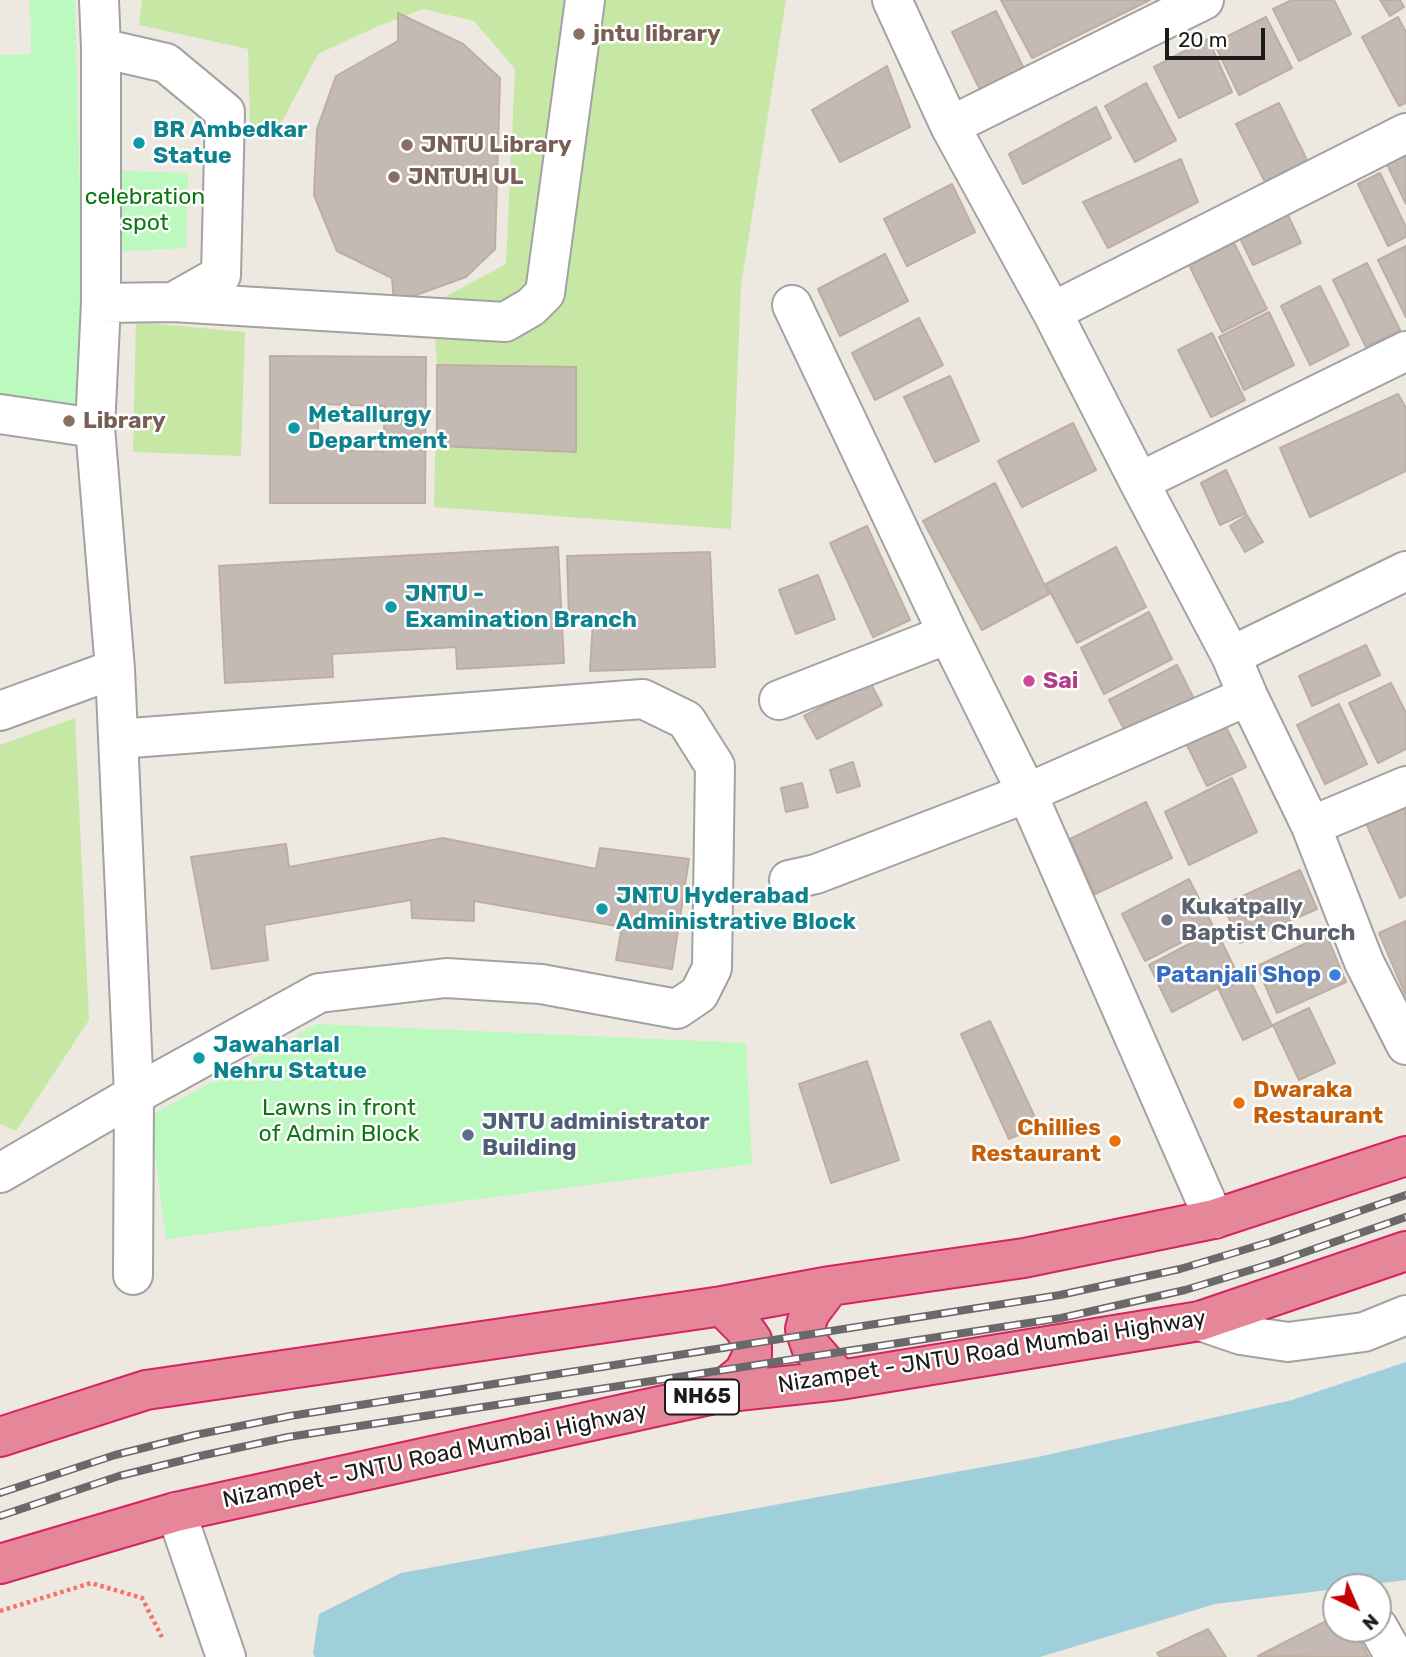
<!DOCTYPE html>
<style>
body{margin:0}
#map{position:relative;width:1406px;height:1657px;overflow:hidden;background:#ede8e0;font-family:Rubik,sans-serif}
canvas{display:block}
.north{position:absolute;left:1322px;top:1573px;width:70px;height:70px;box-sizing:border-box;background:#fff;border:2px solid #a4a4a4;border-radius:50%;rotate:136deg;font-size:19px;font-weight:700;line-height:28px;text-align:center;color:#1b1b1b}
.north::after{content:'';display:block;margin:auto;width:24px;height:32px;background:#c50003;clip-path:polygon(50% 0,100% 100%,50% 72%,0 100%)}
.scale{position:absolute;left:1165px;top:28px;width:100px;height:32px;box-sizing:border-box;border:4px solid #1b1b1b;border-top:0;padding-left:9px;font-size:21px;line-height:24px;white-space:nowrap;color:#1b1b1b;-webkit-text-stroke:5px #fff;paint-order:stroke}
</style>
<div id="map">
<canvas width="1406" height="1657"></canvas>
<div class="north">N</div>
<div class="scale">20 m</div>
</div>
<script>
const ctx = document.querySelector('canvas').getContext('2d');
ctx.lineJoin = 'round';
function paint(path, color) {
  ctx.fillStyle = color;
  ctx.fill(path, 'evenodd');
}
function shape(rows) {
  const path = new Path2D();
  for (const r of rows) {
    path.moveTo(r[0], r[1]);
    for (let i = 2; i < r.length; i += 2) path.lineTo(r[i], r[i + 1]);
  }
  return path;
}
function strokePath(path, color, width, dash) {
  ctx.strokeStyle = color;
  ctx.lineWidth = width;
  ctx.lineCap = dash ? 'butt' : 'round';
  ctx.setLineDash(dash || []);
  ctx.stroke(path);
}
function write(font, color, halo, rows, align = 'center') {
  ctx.font = font + ' Rubik,sans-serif';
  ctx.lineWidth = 5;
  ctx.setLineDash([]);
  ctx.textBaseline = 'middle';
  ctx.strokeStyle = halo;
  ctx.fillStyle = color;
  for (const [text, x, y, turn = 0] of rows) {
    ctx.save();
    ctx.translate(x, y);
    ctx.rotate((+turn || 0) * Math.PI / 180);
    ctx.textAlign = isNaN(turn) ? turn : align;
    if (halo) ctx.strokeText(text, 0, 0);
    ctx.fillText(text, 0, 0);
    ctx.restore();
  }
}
paint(shape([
 [142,0,786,0,741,286,731,529,434,507,437,365,432,304,506,264,515,69,474,21,423,9,376,27,318,54,280,125,250,126,248,49,139,25],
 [136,322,245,332,241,456,133,452],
 [75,718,89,1020,16,1131,0,1124,0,745]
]), '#c7e8a4');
paint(shape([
 [30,0,75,0,85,408,0,397,0,55,31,54],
 [95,170,188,173,186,248,110,252],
 [317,1024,746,1043,752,1164,166,1239,150,1116]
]), '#bbf9be');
paint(shape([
 [1406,1362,1406,1580,1350,1587,1336,1587,1336,1589,1215,1604,1040,1657,315,1657,313,1653,319,1614,401,1573,1038,1457,1292,1400]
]), '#9fcfdb');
const building = shape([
 [1001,0,1150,0,1032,58,1001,0],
 [1292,0,1334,0,1351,34,1299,61,1273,9,1292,0],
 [1380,0,1400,0,1404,7,1390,16,1380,0],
 [996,11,1025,71,981,92,952,32,996,11],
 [398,13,463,44,500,78,495,249,466,277,394,303,392,278,337,251,314,195,317,129,336,76,398,41,398,13],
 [1266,17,1292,68,1239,95,1214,43,1266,17],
 [1398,17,1406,32,1406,103,1399,106,1362,37,1398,17],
 [1208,39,1232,92,1179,118,1154,67,1208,39],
 [887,66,910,127,840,162,812,110,887,66],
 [1146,83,1176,140,1135,162,1105,106,1146,83],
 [1279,103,1307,160,1265,182,1236,124,1279,103],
 [1096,107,1111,138,1023,184,1009,154,1096,107],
 [1406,150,1406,204,1385,160,1406,150],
 [1181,159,1198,202,1108,248,1083,202,1181,159],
 [1380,173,1406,227,1406,237,1388,246,1358,184,1380,173],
 [952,184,975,232,907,266,884,219,952,184],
 [1286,211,1301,243,1253,265,1238,234,1286,211],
 [1234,243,1267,309,1222,332,1189,265,1234,243],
 [1406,246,1406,317,1378,260,1406,246],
 [885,254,908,301,840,336,818,289,885,254],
 [1367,263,1400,330,1366,347,1333,280,1367,263],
 [1320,286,1349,345,1310,365,1281,306,1320,286],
 [1269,312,1294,365,1244,390,1219,337,1269,312],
 [919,318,943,365,875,400,852,353,919,318],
 [1212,333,1245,400,1211,417,1178,350,1212,333],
 [270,356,426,357,425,503,270,503,270,356],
 [319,404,385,406,383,452,317,449,319,404],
 [437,365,576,367,576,452,437,446,437,365],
 [950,376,979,441,935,462,904,397,950,376],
 [1398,394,1406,408,1406,471,1310,517,1280,448,1398,394],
 [1073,423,1096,470,1022,507,998,461,1073,423],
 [1226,470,1246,513,1220,525,1201,483,1226,470],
 [995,483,1049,594,982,630,923,521,995,483],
 [1247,515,1263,542,1245,552,1230,526,1247,515],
 [867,526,910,620,873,637,830,543,867,526],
 [558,547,564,663,457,669,456,647,332,654,333,677,225,683,219,566,558,547],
 [1116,547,1146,607,1077,643,1046,584,1116,547],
 [710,552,715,667,590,671,593,621,569,618,567,556,710,552],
 [818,575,835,619,796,634,779,590,818,575],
 [1149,612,1172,659,1104,694,1081,648,1149,612],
 [1366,645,1380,675,1312,706,1299,676,1366,645],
 [1177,665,1196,703,1128,737,1109,700,1177,665],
 [870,682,882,705,817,739,804,716,870,682],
 [1391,683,1406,713,1406,749,1378,763,1349,703,1391,683],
 [1339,704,1367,764,1325,784,1297,725,1339,704],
 [1224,723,1246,767,1207,786,1186,743,1224,723],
 [853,762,860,786,837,793,830,770,853,762],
 [1232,778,1257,832,1189,865,1165,812,1232,778],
 [802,783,808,807,786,812,781,788,802,783],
 [1146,802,1172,858,1095,894,1070,839,1146,802],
 [1406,802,1406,895,1400,898,1365,821,1406,802],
 [443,838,596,869,600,848,689,859,672,969,616,960,622,927,474,901,474,921,412,918,411,900,264,925,268,960,212,969,191,857,286,844,289,867,443,838],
 [1300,870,1317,909,1240,943,1223,905,1300,870],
 [1189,879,1213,926,1145,961,1122,914,1189,879],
 [1406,921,1406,996,1379,933,1406,921],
 [1216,930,1239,977,1172,1012,1149,965,1216,930],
 [1326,934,1346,982,1277,1013,1257,966,1326,934],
 [1248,976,1272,1026,1243,1040,1219,990,1248,976],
 [1309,1008,1335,1063,1299,1080,1273,1025,1309,1008],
 [990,1021,1039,1126,1009,1139,961,1034,990,1021],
 [867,1061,899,1160,831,1183,799,1084,867,1061],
 [1336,1616,1336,1629,1354,1629,1369,1657,1258,1656,1336,1616],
 [1208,1629,1226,1657,1160,1657,1157,1653,1208,1629]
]);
paint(building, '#c4bab3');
strokePath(building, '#beaea2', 2);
const minor = shape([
 [99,0,101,48,101,303,95,428,115,669,134,1095,133,1275],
 [892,0,950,126,1052,312,1139,482,1231,656,1248,696,1311,826,1364,962,1406,1045],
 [101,48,166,63,225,112,221,275,173,302,101,303],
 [950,126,1204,0],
 [173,302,505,322,531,307,545,293,585,0],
 [792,305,948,634,1027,793,1214,1219],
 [1052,312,1406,133],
 [0,414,95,428],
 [1139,482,1406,351],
 [1231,656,1406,571],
 [779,700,948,634],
 [0,711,115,669],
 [1311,826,1406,786],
 [789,880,816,874,1027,793,1248,696],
 [0,1173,134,1095,319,993,446,978,541,984,677,1009,699,994,712,968,715,766,686,720,643,699,118,739],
 [1200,1321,1241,1335,1288,1342,1364,1332,1406,1315],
 [176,1512,226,1657],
 [1378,1627,1395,1657]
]);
const highway = shape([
 [830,1286,809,1314,805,1329,811,1347,840,1380],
 [719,1393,744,1372,752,1356,752,1340,743,1327,722,1306],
 [0,1437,146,1390,722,1306,830,1286,1024,1258,1214,1219,1406,1156],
 [0,1564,176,1512,719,1393,840,1380,1200,1321,1406,1251]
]);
strokePath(minor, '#a2a2a2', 42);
strokePath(highway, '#d52363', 42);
strokePath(shape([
 [0,1611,91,1583,142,1598,162,1637]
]), '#fa7164', 4.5, [3.5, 3.5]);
strokePath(minor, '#fff', 38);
strokePath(highway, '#e68699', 38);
const rail = shape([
 [0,1493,115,1455,195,1435,290,1416,1060,1295,1180,1269,1270,1242,1406,1195],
 [0,1516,119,1476,200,1456,288,1437,1061,1318,1185,1290,1277,1262,1406,1217]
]);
strokePath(rail, '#696969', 8);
strokePath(rail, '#fff', 5, [16]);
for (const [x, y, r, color] of [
 [579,34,7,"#8d6e63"],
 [139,143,7,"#0f9aa8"],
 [407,145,7,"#8d6e63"],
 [394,177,7,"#8d6e63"],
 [69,421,7,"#8d6e63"],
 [294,428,7,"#0f9aa8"],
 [391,607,7,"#0f9aa8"],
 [1029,681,7,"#d1479c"],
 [602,909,7,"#0f9aa8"],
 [1167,920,7,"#6b7280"],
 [1335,975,7,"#3f7fe0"],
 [199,1058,7,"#0f9aa8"],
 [1239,1103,7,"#e8710a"],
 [468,1135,7,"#5c6f8a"],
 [1115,1141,7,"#e8710a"]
]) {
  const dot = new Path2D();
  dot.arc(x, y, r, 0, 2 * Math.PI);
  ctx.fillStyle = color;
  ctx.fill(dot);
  strokePath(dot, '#fff', 2.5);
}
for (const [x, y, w] of [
 [702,1397,74]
]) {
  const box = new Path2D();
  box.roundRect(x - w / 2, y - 17.5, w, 35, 5);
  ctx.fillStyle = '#fff';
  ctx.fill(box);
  strokePath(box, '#1b1b1b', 2);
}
write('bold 21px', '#1b1b1b', null, [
 ["NH65",702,1397]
]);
write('bold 23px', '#785e54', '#fff', [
 ["jntu library",593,34],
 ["JNTU Library",421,145],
 ["JNTUH UL",408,177],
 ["Library",83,421]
], 'left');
write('bold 23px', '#0d838f', '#fff', [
 ["BR Ambedkar",153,130],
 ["Statue",153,156],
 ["Metallurgy",308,415],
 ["Department",308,441],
 ["JNTU -",405,594],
 ["Examination Branch",405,620],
 ["JNTU Hyderabad",616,896],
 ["Administrative Block",616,922],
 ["Jawaharlal",213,1045],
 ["Nehru Statue",213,1071]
], 'left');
write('23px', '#0b7712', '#fff', [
 ["celebration",145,197],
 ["spot",145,223],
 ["Lawns in front",339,1108],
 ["of Admin Block",339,1134]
]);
write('bold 23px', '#b23c85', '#fff', [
 ["Sai",1043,681]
], 'left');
write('bold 23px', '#5b616d', '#fff', [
 ["Kukatpally",1181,907],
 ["Baptist Church",1181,933]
], 'left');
write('bold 23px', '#366cbe', '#fff', [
 ["Patanjali Shop",1321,975]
], 'right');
write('bold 23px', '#c56008', '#fff', [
 ["Dwaraka",1253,1090],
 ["Restaurant",1253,1116],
 ["Chillies",1101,1128,"right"],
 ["Restaurant",1101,1154,"right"]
], 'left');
write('bold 23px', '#4e5e75', '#fff', [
 ["JNTU administrator",482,1122],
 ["Building",482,1148]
], 'left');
write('23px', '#1b1b1b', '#fff', [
 ["Nizampet - JNTU Road Mumbai Highway",992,1352,-9],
 ["Nizampet - JNTU Road Mumbai Highway",435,1456,-12]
]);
</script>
